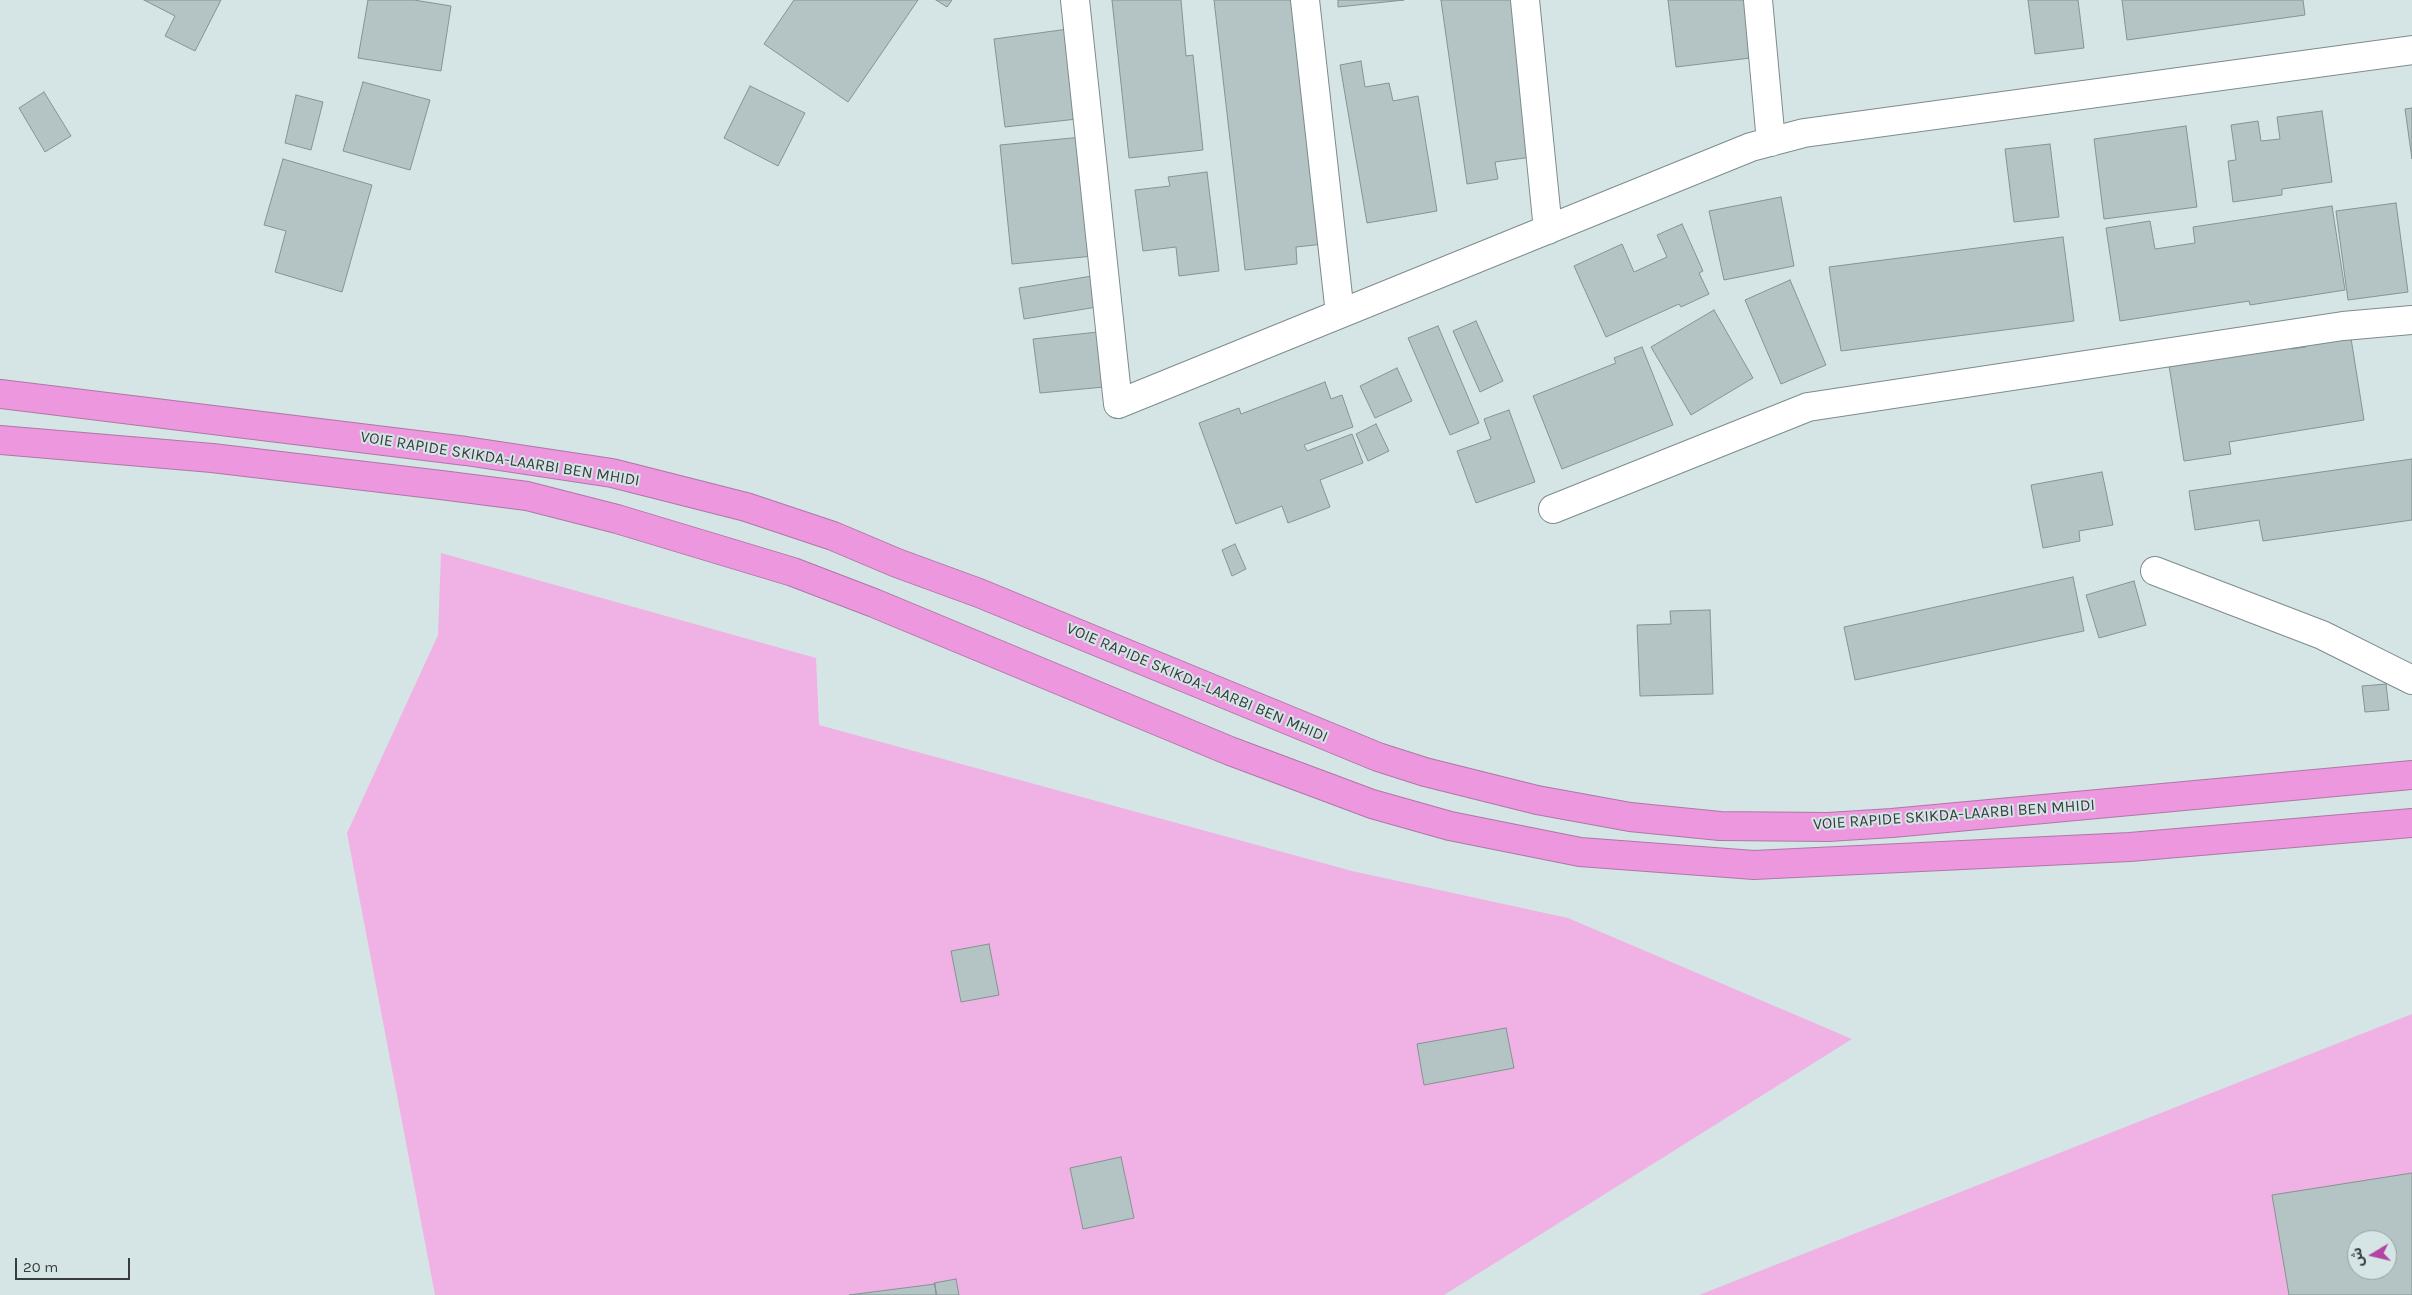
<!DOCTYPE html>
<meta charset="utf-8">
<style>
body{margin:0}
#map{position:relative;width:2412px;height:1295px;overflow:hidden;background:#d5e5e5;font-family:Karla,"Noto Sans Arabic",sans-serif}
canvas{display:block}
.north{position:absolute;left:2347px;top:1230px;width:50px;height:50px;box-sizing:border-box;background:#d5e5e5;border:1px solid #96a2a2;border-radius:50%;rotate:261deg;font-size:14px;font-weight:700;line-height:20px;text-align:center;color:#373d3d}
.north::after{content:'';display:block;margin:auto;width:18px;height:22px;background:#b244a3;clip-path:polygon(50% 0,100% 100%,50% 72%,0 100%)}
.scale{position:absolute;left:15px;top:1258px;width:115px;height:22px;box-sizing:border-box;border:2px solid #373d3d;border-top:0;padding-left:6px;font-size:15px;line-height:18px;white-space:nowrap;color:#373d3d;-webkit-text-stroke:4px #d5e5e5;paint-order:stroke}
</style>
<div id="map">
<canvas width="2412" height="1295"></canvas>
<div class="north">ش</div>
<div class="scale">20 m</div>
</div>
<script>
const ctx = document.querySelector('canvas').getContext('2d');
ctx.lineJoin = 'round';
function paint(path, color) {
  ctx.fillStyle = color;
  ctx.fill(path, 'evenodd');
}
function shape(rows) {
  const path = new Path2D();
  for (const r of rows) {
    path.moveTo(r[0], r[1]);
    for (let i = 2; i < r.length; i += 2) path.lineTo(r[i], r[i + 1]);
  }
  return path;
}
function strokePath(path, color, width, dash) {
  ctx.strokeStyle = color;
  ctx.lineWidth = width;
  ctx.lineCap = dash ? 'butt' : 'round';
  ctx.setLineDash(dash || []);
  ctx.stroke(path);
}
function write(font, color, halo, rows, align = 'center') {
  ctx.font = font + ' Karla,sans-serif';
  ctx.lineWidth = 4;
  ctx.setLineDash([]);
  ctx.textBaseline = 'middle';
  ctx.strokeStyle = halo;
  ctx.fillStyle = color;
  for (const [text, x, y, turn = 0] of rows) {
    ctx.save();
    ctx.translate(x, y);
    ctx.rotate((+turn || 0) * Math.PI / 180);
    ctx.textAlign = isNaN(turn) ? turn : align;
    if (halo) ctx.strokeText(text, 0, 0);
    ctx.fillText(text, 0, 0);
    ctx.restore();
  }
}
paint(shape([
 [441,553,816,658,819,725,1352,871,1568,918,1852,1039,1444,1295,435,1295,347,833,438,635],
 [2412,1014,2412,1295,1699,1295],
 [2357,1240,2387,1240,2387,1270,2357,1270]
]), '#f0b2e4');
const building = shape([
 [144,0,221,0,195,51,165,36,175,16,144,0],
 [368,0,414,0,451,6,441,71,358,58,368,0],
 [794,0,918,0,848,102,764,44,794,0],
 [936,0,952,0,947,7,936,0],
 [1112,0,1181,0,1186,56,1193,55,1203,150,1129,158,1112,0],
 [1214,0,1295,0,1324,244,1296,247,1297,264,1245,270,1214,0],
 [1338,0,1404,0,1338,7,1338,0],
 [1441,0,1526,0,1547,155,1495,162,1498,179,1467,184,1441,0],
 [1668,0,1752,0,1759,57,1676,67,1668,0],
 [2028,0,2078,0,2084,48,2035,54,2028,0],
 [2122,0,2303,0,2305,15,2127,40,2122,0],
 [1076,28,1086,118,1005,127,994,39,1076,28],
 [1361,61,1365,87,1389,83,1393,101,1418,96,1437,211,1367,223,1340,65,1361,61],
 [363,82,430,100,410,170,343,151,363,82],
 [750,86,805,113,778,166,724,138,750,86],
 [44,92,71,136,45,152,19,108,44,92],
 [296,95,323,102,311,150,285,143,296,95],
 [2412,108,2412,159,2405,109,2412,108],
 [2322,111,2332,182,2282,189,2282,195,2233,202,2228,161,2236,160,2231,125,2258,121,2261,141,2280,139,2277,117,2322,111],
 [2186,126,2197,207,2104,219,2094,139,2186,126],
 [1082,137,1093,256,1012,264,1000,145,1082,137],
 [2050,144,2059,217,2014,222,2005,149,2050,144],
 [283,159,372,185,342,292,275,272,286,231,264,225,283,159],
 [1207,172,1219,271,1179,276,1176,247,1143,251,1135,190,1170,186,1168,177,1207,172],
 [1781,197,1794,266,1724,280,1709,211,1781,197],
 [2396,203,2408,292,2348,300,2336,211,2396,203],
 [2332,206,2345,290,2250,305,2249,301,2120,321,2106,228,2150,221,2155,249,2195,243,2193,227,2332,206],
 [1682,224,1703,271,1699,273,1709,294,1681,307,1679,304,1606,337,1574,266,1622,244,1634,272,1667,257,1657,235,1682,224],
 [2063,237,2074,321,1841,351,1829,267,2063,237],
 [1092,276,1097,307,1024,319,1019,288,1092,276],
 [1790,280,1826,365,1781,384,1745,300,1790,280],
 [1714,310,1753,378,1691,415,1651,347,1714,310],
 [1476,321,1503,381,1480,392,1453,331,1476,321],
 [1438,326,1479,423,1450,435,1408,338,1438,326],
 [1098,332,1104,387,1040,393,1033,339,1098,332],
 [2350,332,2364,420,2229,442,2231,454,2184,461,2168,359,2290,336,2292,349,2306,347,2305,339,2350,332],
 [1642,347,1673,425,1562,469,1533,396,1616,363,1614,358,1642,347],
 [1397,368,1412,401,1375,418,1360,386,1397,368],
 [1325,382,1331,399,1342,395,1353,427,1304,445,1307,451,1352,434,1363,463,1320,480,1330,507,1288,523,1282,506,1236,524,1199,423,1239,408,1241,414,1325,382],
 [1509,410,1535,482,1476,503,1457,451,1491,439,1484,419,1509,410],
 [1376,424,1389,451,1368,461,1356,434,1376,424],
 [2412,459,2412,520,2263,541,2259,520,2195,530,2189,491,2412,459],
 [2102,472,2113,525,2079,531,2080,541,2043,548,2031,485,2102,472],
 [1235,544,1246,569,1232,576,1222,550,1235,544],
 [2073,577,2084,631,1855,680,1844,627,2073,577],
 [2134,581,2146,625,2099,638,2086,595,2134,581],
 [1710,610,1713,694,1640,696,1637,625,1671,624,1670,611,1710,610],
 [2386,684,2389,710,2365,712,2362,686,2386,684],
 [989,944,999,995,961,1002,951,951,989,944],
 [1506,1028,1514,1068,1424,1085,1417,1044,1506,1028],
 [1121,1157,1134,1218,1083,1229,1070,1168,1121,1157],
 [2412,1173,2412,1295,2289,1295,2272,1195,2412,1173],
 [2357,1240,2387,1240,2387,1270,2357,1270,2357,1240],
 [956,1279,959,1295,937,1295,934,1283,956,1279],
 [935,1284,936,1295,849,1295,935,1284]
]);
paint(building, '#b4c3c3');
strokePath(building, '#859393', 1);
const minor = shape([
 [1075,0,1118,404,1751,147,1804,133,2412,50],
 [1305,0,1340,314],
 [1525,0,1548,230],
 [1758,0,1771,142],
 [1553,509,1808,407,2343,326,2412,320],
 [2155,571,2322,635,2412,680]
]);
const highway = shape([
 [0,394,466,451,612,473,746,507,833,536,897,563,979,593,1378,757,1425,772,1537,800,1630,817,1720,826,1828,827,1892,823,2412,775],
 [0,440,212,458,441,485,527,496,617,519,793,572,874,603,1230,751,1372,804,1450,826,1580,852,1754,865,2130,847,2412,823]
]);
strokePath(minor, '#7d8b8c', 30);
strokePath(highway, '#ad78a6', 30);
strokePath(minor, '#fff', 28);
strokePath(highway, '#ed97de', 28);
write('16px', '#373d3d', '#d5e5e5', [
 ["VOIE RAPIDE SKIKDA-LAARBI BEN MHIDI",500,459,9],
 ["VOIE RAPIDE SKIKDA-LAARBI BEN MHIDI",1197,683,23],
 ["VOIE RAPIDE SKIKDA-LAARBI BEN MHIDI",1954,815,-4]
]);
</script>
